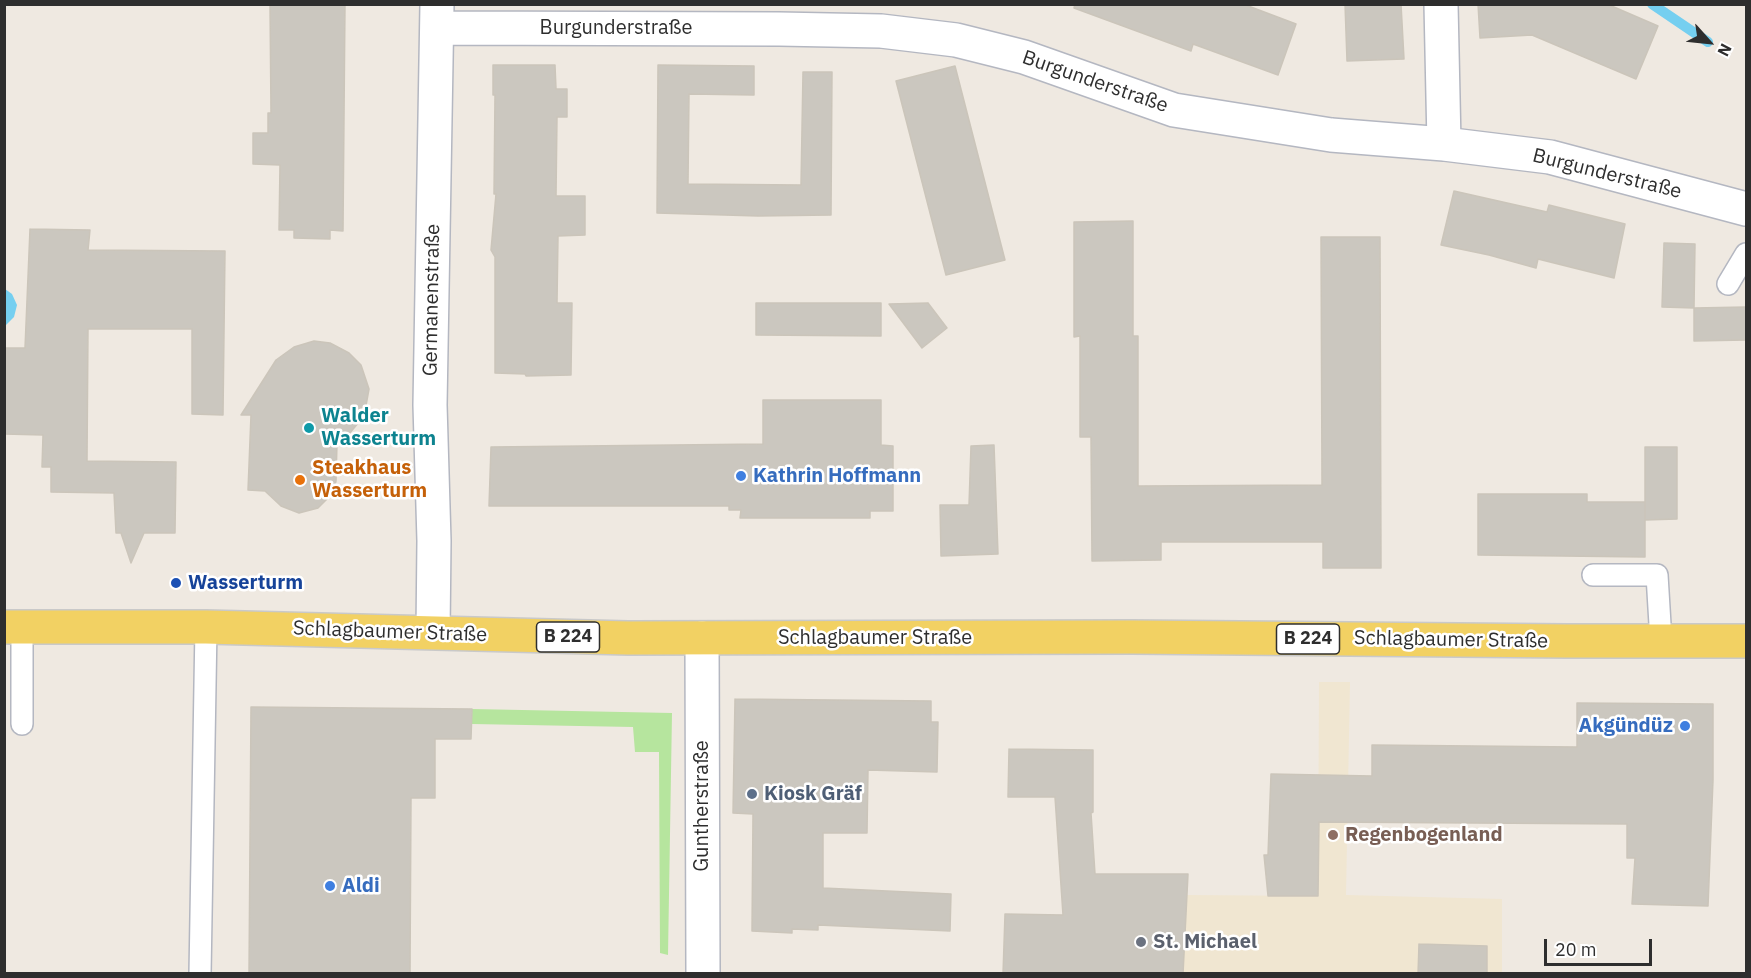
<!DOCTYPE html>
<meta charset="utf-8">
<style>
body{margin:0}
#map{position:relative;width:1751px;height:978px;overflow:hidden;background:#efe9e1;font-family:"IBM Plex Sans",sans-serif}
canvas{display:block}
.frame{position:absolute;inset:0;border:6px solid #2e2e2e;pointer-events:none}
.north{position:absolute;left:1679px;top:12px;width:60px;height:60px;-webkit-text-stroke:4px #fff;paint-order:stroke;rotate:117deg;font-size:16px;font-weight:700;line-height:24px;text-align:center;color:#2e2e2e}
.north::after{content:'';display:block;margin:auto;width:21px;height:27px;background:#2e2e2e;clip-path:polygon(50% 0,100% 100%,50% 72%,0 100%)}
.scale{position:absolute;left:1544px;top:939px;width:108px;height:27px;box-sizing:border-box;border:3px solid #2e2e2e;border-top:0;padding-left:8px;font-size:18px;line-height:21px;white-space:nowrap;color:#2e2e2e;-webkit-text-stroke:4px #fff;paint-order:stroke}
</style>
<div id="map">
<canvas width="1751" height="978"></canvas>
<div class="frame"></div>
<div class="north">N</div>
<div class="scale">20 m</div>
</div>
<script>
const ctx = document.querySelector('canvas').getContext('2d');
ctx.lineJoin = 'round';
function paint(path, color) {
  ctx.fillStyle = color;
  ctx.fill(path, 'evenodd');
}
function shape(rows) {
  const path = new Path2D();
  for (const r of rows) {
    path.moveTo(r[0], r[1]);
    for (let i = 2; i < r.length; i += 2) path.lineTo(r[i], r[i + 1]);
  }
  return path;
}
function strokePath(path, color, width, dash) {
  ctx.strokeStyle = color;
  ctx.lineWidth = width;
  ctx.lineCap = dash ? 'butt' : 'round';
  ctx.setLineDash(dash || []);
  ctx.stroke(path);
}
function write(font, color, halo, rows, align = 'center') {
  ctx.font = font + ' "IBM Plex Sans",sans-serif';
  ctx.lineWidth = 5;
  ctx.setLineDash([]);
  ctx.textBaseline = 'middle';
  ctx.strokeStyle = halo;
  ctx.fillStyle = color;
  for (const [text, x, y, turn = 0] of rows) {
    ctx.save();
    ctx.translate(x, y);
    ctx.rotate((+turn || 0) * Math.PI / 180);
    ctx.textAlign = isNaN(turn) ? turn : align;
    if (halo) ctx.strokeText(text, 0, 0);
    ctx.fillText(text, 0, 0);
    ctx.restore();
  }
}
paint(shape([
 [1319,682,1350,682,1346,895,1502,899,1502,973,1183,974,1187,895,1318,896]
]), '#f0e6d1');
paint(shape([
 [472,709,672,713,668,955,660,953,659,752,635,752,633,727,472,724]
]), '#b6e59e');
paint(shape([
 [5,289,12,294,17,305,14,317,5,326]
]), '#75cff0');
strokePath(shape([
 [1652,4,1708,42]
]), '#75cff0', 10);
const building = shape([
 [270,4,345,4,343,231,330,230,330,239,294,238,294,230,279,230,280,165,253,164,253,133,268,133,268,113,271,113,270,4],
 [1075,4,1243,4,1296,24,1278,75,1193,44,1191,51,1074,8,1075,4],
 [1345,4,1401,4,1404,59,1347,61,1345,4],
 [1478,4,1607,4,1658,26,1636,79,1532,35,1480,38,1478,4],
 [493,65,555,65,556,89,567,89,567,117,557,117,556,196,585,196,585,235,558,236,557,303,572,303,571,375,526,376,525,374,495,373,495,257,491,250,496,194,494,194,495,95,493,95,493,65],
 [658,65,754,66,754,95,689,94,688,184,801,185,803,72,832,72,831,215,758,216,657,213,658,65],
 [955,66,1005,260,946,275,896,81,955,66],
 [1454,191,1547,212,1549,205,1625,224,1614,278,1538,259,1536,268,1489,255,1441,245,1454,191],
 [1133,221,1133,336,1138,336,1138,486,1322,485,1321,237,1380,237,1381,568,1323,568,1323,542,1161,542,1161,560,1092,561,1091,437,1080,437,1080,336,1074,337,1074,222,1133,221],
 [30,229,90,230,88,250,225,251,223,415,192,414,192,329,88,329,87,461,176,462,175,533,144,533,131,563,121,533,116,533,114,493,51,492,51,467,42,467,43,435,4,434,4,348,25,348,30,229],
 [1664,243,1695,244,1694,308,1662,307,1664,243],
 [756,303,881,303,881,336,756,335,756,303],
 [928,303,947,328,922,348,889,304,928,303],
 [1746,307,1746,340,1694,341,1694,308,1746,307],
 [314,341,330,343,349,353,361,365,369,389,365,411,359,422,349,434,337,443,336,481,333,493,318,508,299,513,281,506,265,491,248,490,251,415,241,415,276,360,294,347,314,341],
 [763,400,881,400,881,445,893,446,893,511,870,511,870,518,740,518,741,510,729,510,729,506,489,506,491,447,763,444,763,400],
 [994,445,998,554,941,556,940,505,969,505,971,446,994,445],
 [1645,447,1677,447,1677,519,1645,520,1645,447],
 [1478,494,1587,494,1587,502,1645,502,1645,557,1478,555,1478,494],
 [735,699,931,701,931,722,938,722,937,772,868,770,867,833,823,833,823,888,951,894,950,931,818,925,818,930,792,929,792,933,752,931,753,814,733,813,735,699],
 [1577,703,1713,704,1713,780,1708,906,1632,904,1635,858,1627,858,1627,824,1319,822,1318,896,1268,896,1264,855,1268,855,1271,774,1372,776,1372,745,1577,747,1577,703],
 [251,707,472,709,471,739,435,739,435,798,411,798,410,974,249,974,251,707],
 [1009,749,1093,750,1093,812,1091,813,1095,874,1188,874,1183,974,1003,974,1005,914,1063,915,1055,797,1008,797,1009,749],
 [1419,944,1487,946,1487,974,1418,974,1419,944]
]);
paint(building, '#cbc7bf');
strokePath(building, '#cbc5ba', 1.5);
const lane = shape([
 [1728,284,1746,254],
 [1593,575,1657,575,1661,641],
 [22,724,22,627],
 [200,974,206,627]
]);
const street = shape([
 [1441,4,1444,144],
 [437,28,779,29,881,31,956,40,1024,57,1174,110,1331,135,1444,144,1550,157,1746,209],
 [433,632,434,541,430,405,437,4],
 [702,638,703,974]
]);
const primary = shape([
 [4,627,206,627,628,638,1132,637,1567,641,1746,641]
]);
strokePath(lane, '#b4b7c1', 24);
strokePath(street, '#b4b7c1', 36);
strokePath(primary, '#c9c9c9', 36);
strokePath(lane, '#fff', 21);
strokePath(street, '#fff', 33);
strokePath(primary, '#f2d163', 33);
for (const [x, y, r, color] of [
 [309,428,6,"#0f9aa8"],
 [741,476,6,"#3f7fe0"],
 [300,480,6,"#e8710a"],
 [176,583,6,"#1a4fb4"],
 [1685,726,6,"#3f7fe0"],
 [752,794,6,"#5c6f8a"],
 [1333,835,6,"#8d6e63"],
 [330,886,6,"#3f7fe0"],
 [1141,942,6,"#6b7280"]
]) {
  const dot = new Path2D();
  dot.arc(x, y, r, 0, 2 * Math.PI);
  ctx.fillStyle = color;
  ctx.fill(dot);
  strokePath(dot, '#fff', 2);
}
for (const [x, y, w] of [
 [568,637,63],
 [1308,639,63]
]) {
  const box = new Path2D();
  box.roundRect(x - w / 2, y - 15, w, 30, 4.5);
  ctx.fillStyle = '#fff';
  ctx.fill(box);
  strokePath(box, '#2e2e2e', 1.5);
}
write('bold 18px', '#2e2e2e', null, [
 ["B 224",568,637],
 ["B 224",1308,639]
]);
write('20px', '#2e2e2e', '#fff', [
 ["Burgunderstraße",616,28],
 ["Burgunderstraße",1095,82,19],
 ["Burgunderstraße",1607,174,14],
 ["Germanenstraße",432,300,-89],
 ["Schlagbaumer Straße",390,632,2],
 ["Schlagbaumer Straße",875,638],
 ["Schlagbaumer Straße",1451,640,1],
 ["Guntherstraße",702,806,-90]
]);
write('bold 20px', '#0d838f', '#fff', [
 ["Walder",321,416],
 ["Wasserturm",321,439]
], 'left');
write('bold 20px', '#c56008', '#fff', [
 ["Steakhaus",312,468],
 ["Wasserturm",312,491]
], 'left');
write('bold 20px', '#366cbe', '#fff', [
 ["Kathrin Hoffmann",753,476],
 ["Akgündüz",1673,726,"right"],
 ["Aldi",342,886]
], 'left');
write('bold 20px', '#164399', '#fff', [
 ["Wasserturm",188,583]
], 'left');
write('bold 20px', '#4e5e75', '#fff', [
 ["Kiosk Gräf",764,794]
], 'left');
write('bold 20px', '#785e54', '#fff', [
 ["Regenbogenland",1345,835]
], 'left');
write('bold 20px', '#5b616d', '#fff', [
 ["St. Michael",1153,942]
], 'left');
</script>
